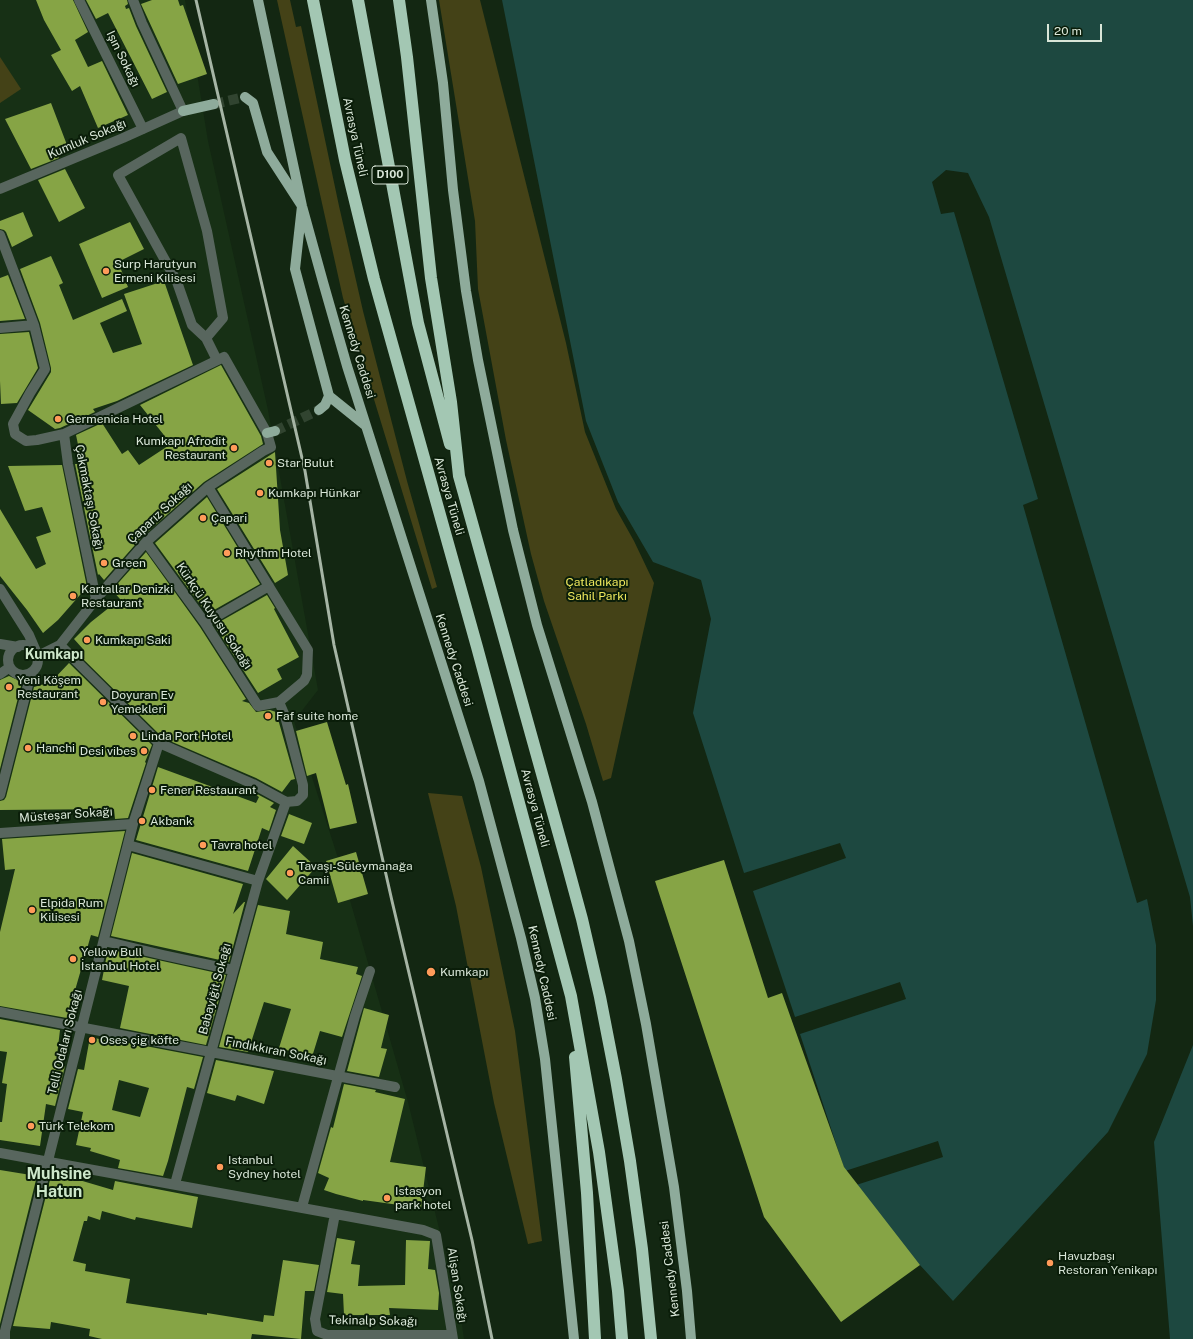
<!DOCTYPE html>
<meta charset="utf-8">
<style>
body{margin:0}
#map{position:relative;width:1193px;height:1339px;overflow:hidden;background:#132712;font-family:"Public Sans",sans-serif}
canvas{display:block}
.scale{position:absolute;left:1047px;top:24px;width:55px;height:18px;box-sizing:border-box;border:2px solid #d9e6d8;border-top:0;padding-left:5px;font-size:12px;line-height:14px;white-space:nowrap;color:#d9e6d8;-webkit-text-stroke:3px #0a1d09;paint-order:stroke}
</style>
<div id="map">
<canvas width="1193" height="1339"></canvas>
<div class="scale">20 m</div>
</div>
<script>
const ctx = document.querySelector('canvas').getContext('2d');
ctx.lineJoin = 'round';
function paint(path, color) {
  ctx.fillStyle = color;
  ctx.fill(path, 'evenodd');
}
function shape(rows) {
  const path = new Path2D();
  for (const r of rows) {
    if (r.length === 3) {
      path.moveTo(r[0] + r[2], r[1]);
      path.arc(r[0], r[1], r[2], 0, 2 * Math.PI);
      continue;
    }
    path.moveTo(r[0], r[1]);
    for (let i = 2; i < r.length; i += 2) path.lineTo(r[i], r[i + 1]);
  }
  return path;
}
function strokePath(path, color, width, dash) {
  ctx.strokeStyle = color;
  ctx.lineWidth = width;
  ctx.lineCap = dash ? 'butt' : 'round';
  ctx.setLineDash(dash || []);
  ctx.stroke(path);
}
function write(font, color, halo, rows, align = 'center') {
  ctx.font = font + ' "Public Sans",sans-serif';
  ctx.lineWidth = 4;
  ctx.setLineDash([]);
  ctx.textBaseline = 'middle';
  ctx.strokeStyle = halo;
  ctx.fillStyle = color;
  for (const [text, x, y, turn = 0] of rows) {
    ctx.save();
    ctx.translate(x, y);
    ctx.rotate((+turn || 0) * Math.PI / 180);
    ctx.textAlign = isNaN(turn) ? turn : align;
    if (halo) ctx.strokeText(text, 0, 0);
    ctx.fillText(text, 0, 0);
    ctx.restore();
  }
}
paint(shape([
 [0,0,185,0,208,141,268,410,318,690,294,721,337,855,408,1102,461,1318,464,1339,0,1339]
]), '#173015');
paint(shape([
 [277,0,290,0,296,27,301,26,339,206,363,311,407,481,437,587,432,589,343,298],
 [439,0,480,0,566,343,585,432,616,509,634,541,654,583,611,778,603,781,586,724,544,601,531,554,506,440,478,289,475,221],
 [0,57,21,89,0,103],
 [428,793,462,796,481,867,515,1031,542,1241,528,1244,494,1103,456,906]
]), '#444217');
paint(shape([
 [502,0,1193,0,1193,926,1190,897,989,217,968,173,946,170,932,182,941,214,954,212,1038,499,1023,505,1137,903,1147,899,1156,945,1156,1000,1147,1054,1108,1132,953,1301,850,1189,850,1187,943,1157,938,1141,845,1171,800,1034,906,999,900,982,795,1017,753,891,846,858,840,843,744,873,693,713,711,619,701,580,653,562,618,502,586,421],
 [1193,1045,1193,1339,1170,1339,1154,1142]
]), '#1d4840');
paint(shape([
 [36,0,73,0,88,32,75,40,88,67,102,61,128,115,98,128,80,86,72,91,51,55,61,50,44,20],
 [86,0,127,0,128,4,125,6,126,9,129,8,136,26,167,92,152,99,108,13,96,19],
 [152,0,178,0,180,6,183,5,207,74,178,84,141,4],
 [51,103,67,145,55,150,59,158,31,169,5,119],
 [65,169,85,208,59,222,38,180],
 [23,212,33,236,12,247,6,232,4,230,0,229,0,221],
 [130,222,144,249,118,262,128,287,102,298,79,244],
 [51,256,63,283,59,285,73,320,122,299,127,311,100,323,113,353,142,344,124,294,164,281,193,365,117,401,93,409,95,412,60,428,55,429,28,410,51,372,51,368,40,323,20,269],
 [8,275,25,319,0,321,0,278],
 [29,332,38,368,17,403,1,404,0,381,0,334],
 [221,365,261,436,263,444,204,482,142,537,104,580,99,574,98,575,75,464,82,464,76,435,102,423,122,454,128,450,139,465,171,444,140,405],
 [275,452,280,530,288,575,275,583,217,489],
 [62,465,87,587,58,620,43,633,27,610,0,576,0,509,36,569,46,564,36,537,51,532,42,507,25,511,8,466],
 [207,497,260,584,207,614,155,543],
 [146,552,200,627,246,699,242,701,249,703,256,712,270,710,276,712,295,779,291,780,282,792,256,778,163,738,78,654,83,649,74,639,91,622,120,599,112,590],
 [267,595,275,608,274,609,299,657,277,669,282,679,258,693,214,625],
 [69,663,152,745,145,762,146,763,128,818,115,819,114,809,0,810,0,801,4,800,6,797,34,687,51,682],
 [9,676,22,682,0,769,0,680],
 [327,722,346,785,348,784,357,823,330,829,316,773,307,776,296,731],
 [158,767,256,803,259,797,244,787,274,803,270,807,276,810,269,831,262,828,248,871,136,840],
 [289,814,312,823,304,844,281,836],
 [125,831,98,937,91,935,67,1018,0,1006,0,932,15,869,5,870,2,839],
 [293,846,316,867,287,900,266,879],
 [356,852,368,894,338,903,326,861],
 [132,853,243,884,233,914,244,902,245,902,229,962,111,936],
 [724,860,768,998,782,993,844,1167,920,1265,841,1322,764,1217,655,881],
 [258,905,290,911,286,934,323,942,320,959,358,967,356,974,362,976,342,1037,320,1031,312,1057,279,1048,291,1009,264,1002,248,1052,219,1047],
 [108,949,226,975,206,1045,120,1028,129,986,102,980],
 [364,1008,389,1015,381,1048,387,1049,379,1077,347,1071],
 [0,1019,60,1030,56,1064,65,1066,55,1106,46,1104,40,1146,0,1140,0,1122,2,1122,7,1084,2,1083,7,1052,0,1051],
 [90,1037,113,1042,114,1040,203,1057,194,1089,187,1087,168,1161,163,1176,118,1168,120,1160,90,1151,91,1148,76,1145,83,1112,68,1109,78,1069,84,1070],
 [119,1080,149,1088,140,1117,112,1110],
 [216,1060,274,1071,264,1104,237,1095,235,1101,207,1093],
 [344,1084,376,1090,375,1092,405,1099,390,1162,426,1167,421,1208,363,1200,363,1201,336,1194,324,1190,329,1178,318,1173,331,1127,333,1128],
 [0,1170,37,1176,0,1324],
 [52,1172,113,1190,115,1181,198,1197,192,1228,136,1217,135,1220,102,1211,100,1220,88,1216,87,1221,84,1221,73,1261,86,1264,85,1271,130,1279,126,1303,207,1315,207,1313,263,1322,264,1315,274,1316,283,1260,319,1265,314,1291,305,1291,301,1339,252,1334,251,1339,102,1339,89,1336,90,1329,51,1322,50,1329,13,1326],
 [337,1238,355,1241,351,1264,360,1265,358,1286,405,1285,406,1240,430,1241,428,1269,435,1270,439,1293,438,1310,389,1308,390,1315,344,1315,343,1294,327,1292]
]), '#86a445');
strokePath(shape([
 [214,104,245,97],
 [275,431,319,410]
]), '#314430', 10, [10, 5]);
strokePath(shape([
 [79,0,143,129],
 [0,189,123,138,183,111,142,23,133,0],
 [0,235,34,325,45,369,30,393,13,424,15,434,26,441,37,440,64,434,224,357,267,433,271,447,263,451,208,487,146,542,96,599,60,645,38,656,29,635,0,589],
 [0,328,34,325],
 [206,338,223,318,207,231,181,138,118,175,177,282,192,325,206,338,217,360],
 [64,434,68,464,96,599],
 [146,542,205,623,258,706,279,702,304,681,307,675,308,650,208,487],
 [205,623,269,586],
 [0,644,18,647],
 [60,645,159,743,253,784,286,802],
 [23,660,15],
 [0,674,10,667],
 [279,702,285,716,303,785,303,795,297,801,286,802],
 [0,795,31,673],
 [0,833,133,824],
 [128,845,258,881],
 [104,941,163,955,233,970],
 [0,1012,395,1087],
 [0,1153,423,1230,436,1235,453,1339],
 [175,1184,258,881,286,802],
 [302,1207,355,1016,370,971],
 [335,1214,315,1319,317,1331,327,1335,452,1335],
 [5,1339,5,1331,133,824,159,743]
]), '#58665e', 10);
strokePath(shape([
 [258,0,302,206,323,282,347,366,479,781,521,938,535,998,545,1059,574,1339],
 [431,0,443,83,453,190,466,291,478,360,513,530,537,625,592,802,629,941,646,1024,674,1187,687,1291,691,1339],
 [245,97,253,103,267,152,302,206,295,269,329,396,365,425],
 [183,111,214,104],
 [319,410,325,405,329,396],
 [267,433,275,431]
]), '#8eab9b', 10);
strokePath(shape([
 [313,0,345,160,374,279,477,647,571,996,599,1152,618,1291,622,1339],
 [358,0,418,323,450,444],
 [399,0,407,57,431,278,451,402,459,476,566,860,582,919,600,997,616,1079,630,1161,642,1249,651,1339],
 [575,1057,587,1193,595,1339]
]), '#a3c7b3', 12);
strokePath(shape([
 [196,0,305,471,334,645,392,901,472,1240,492,1339]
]), '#a6b5a5', 3);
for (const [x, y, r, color] of [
 [106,271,4,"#ff9b5a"],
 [58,419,4,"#ff9b5a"],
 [234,448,4,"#ff9b5a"],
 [269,463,4,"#ff9b5a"],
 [260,493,4,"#ff9b5a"],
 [203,518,4,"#ff9b5a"],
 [227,553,4,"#ff9b5a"],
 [104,563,4,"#ff9b5a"],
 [73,596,4,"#ff9b5a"],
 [87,640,4,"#ff9b5a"],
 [9,687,4,"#ff9b5a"],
 [103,702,4,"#ff9b5a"],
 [268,716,4,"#ff9b5a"],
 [133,736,4,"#ff9b5a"],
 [28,748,4,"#ff9b5a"],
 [144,751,4,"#ff9b5a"],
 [152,790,4,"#ff9b5a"],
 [142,821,4,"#ff9b5a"],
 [203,845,4,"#ff9b5a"],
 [290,873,4,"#ff9b5a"],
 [32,910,4,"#ff9b5a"],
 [73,959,4,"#ff9b5a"],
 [431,972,5,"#ff9b5a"],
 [92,1040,4,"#ff9b5a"],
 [31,1126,4,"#ff9b5a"],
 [220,1167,4,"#ff9b5a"],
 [387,1198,4,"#ff9b5a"],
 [1050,1263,4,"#ff9b5a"]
]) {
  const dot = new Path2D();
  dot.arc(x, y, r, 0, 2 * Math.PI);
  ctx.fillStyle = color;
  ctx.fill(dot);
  strokePath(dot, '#0a1d09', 1.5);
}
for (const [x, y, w] of [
 [390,175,36]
]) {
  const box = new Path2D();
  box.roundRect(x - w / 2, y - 9, w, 18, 3);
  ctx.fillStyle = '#0a1d09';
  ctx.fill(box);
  strokePath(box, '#d9e6d8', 1);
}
write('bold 11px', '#d9e6d8', null, [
 ["D100",390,175]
]);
write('12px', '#d9e6d8', '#0a1d09', [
 ["Işın Sokağı",123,59,64],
 ["Avrasya Tüneli",355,137,78],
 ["Kumluk Sokağı",87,139,-23],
 ["Kennedy Caddesi",357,352,73],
 ["Avrasya Tüneli",449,496,74],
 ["Çakmaktaşı Sokağı",89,497,79],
 ["Çaparız Sokağı",160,513,-43],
 ["Kürkçü Kuyusu Sokağı",214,616,56],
 ["Kennedy Caddesi",454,660,72],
 ["Avrasya Tüneli",535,808,75],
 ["Müsteşar Sokağı",66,815,-4],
 ["Kennedy Caddesi",542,973,78],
 ["Babayiğit Sokağı",215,989,-75],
 ["Telli Odaları Sokağı",65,1042,-76],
 ["Fındıkkıran Sokağı",276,1051,11],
 ["Kennedy Caddesi",670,1269,-97],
 ["Alişan Sokağı",457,1285,81],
 ["Tekinalp Sokağı",373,1321,1]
]);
write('12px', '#d9e6d8', '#0a1d09', [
 ["Surp Harutyun",114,264],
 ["Ermeni Kilisesi",114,278],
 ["Germenicia Hotel",66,419],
 ["Kumkapı Afrodit",226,441,"right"],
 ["Restaurant",226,455,"right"],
 ["Star Bulut",277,463],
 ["Kumkapı Hünkar",268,493],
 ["Çapari",211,518],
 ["Rhythm Hotel",235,553],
 ["Green",112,563],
 ["Kartallar Denizki",81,589],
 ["Restaurant",81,603],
 ["Kumkapı Saki",95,640],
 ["Yeni Köşem",17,680],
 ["Restaurant",17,694],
 ["Doyuran Ev",111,695],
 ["Yemekleri",111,709],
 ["Faf suite home",276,716],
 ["Linda Port Hotel",141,736],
 ["Hanchi",36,748],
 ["Desi vibes",136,751,"right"],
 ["Fener Restaurant",160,790],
 ["Akbank",150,821],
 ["Tavra hotel",211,845],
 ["Tavaşı-Süleymanağa",298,866],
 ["Camii",298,880],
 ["Elpida Rum",40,903],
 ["Kilisesi",40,917],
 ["Yellow Bull",81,952],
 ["İstanbul Hotel",81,966],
 ["Kumkapı",440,972],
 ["Oses çig köfte",100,1040],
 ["Türk Telekom",39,1126],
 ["Istanbul",228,1160],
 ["Sydney hotel",228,1174],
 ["Istasyon",395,1191],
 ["park hotel",395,1205],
 ["Havuzbaşı",1058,1256],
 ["Restoran Yenikapı",1058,1270]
], 'left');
write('12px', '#eee75d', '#0a1d09', [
 ["Çatladıkapı",597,582],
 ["Sahil Parkı",597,596]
]);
write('bold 14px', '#cde7ca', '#0a1d09', [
 ["Kumkapı",54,655]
]);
write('bold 16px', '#cde7ca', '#0a1d09', [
 ["Muhsine",59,1174],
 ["Hatun",59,1192]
]);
</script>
